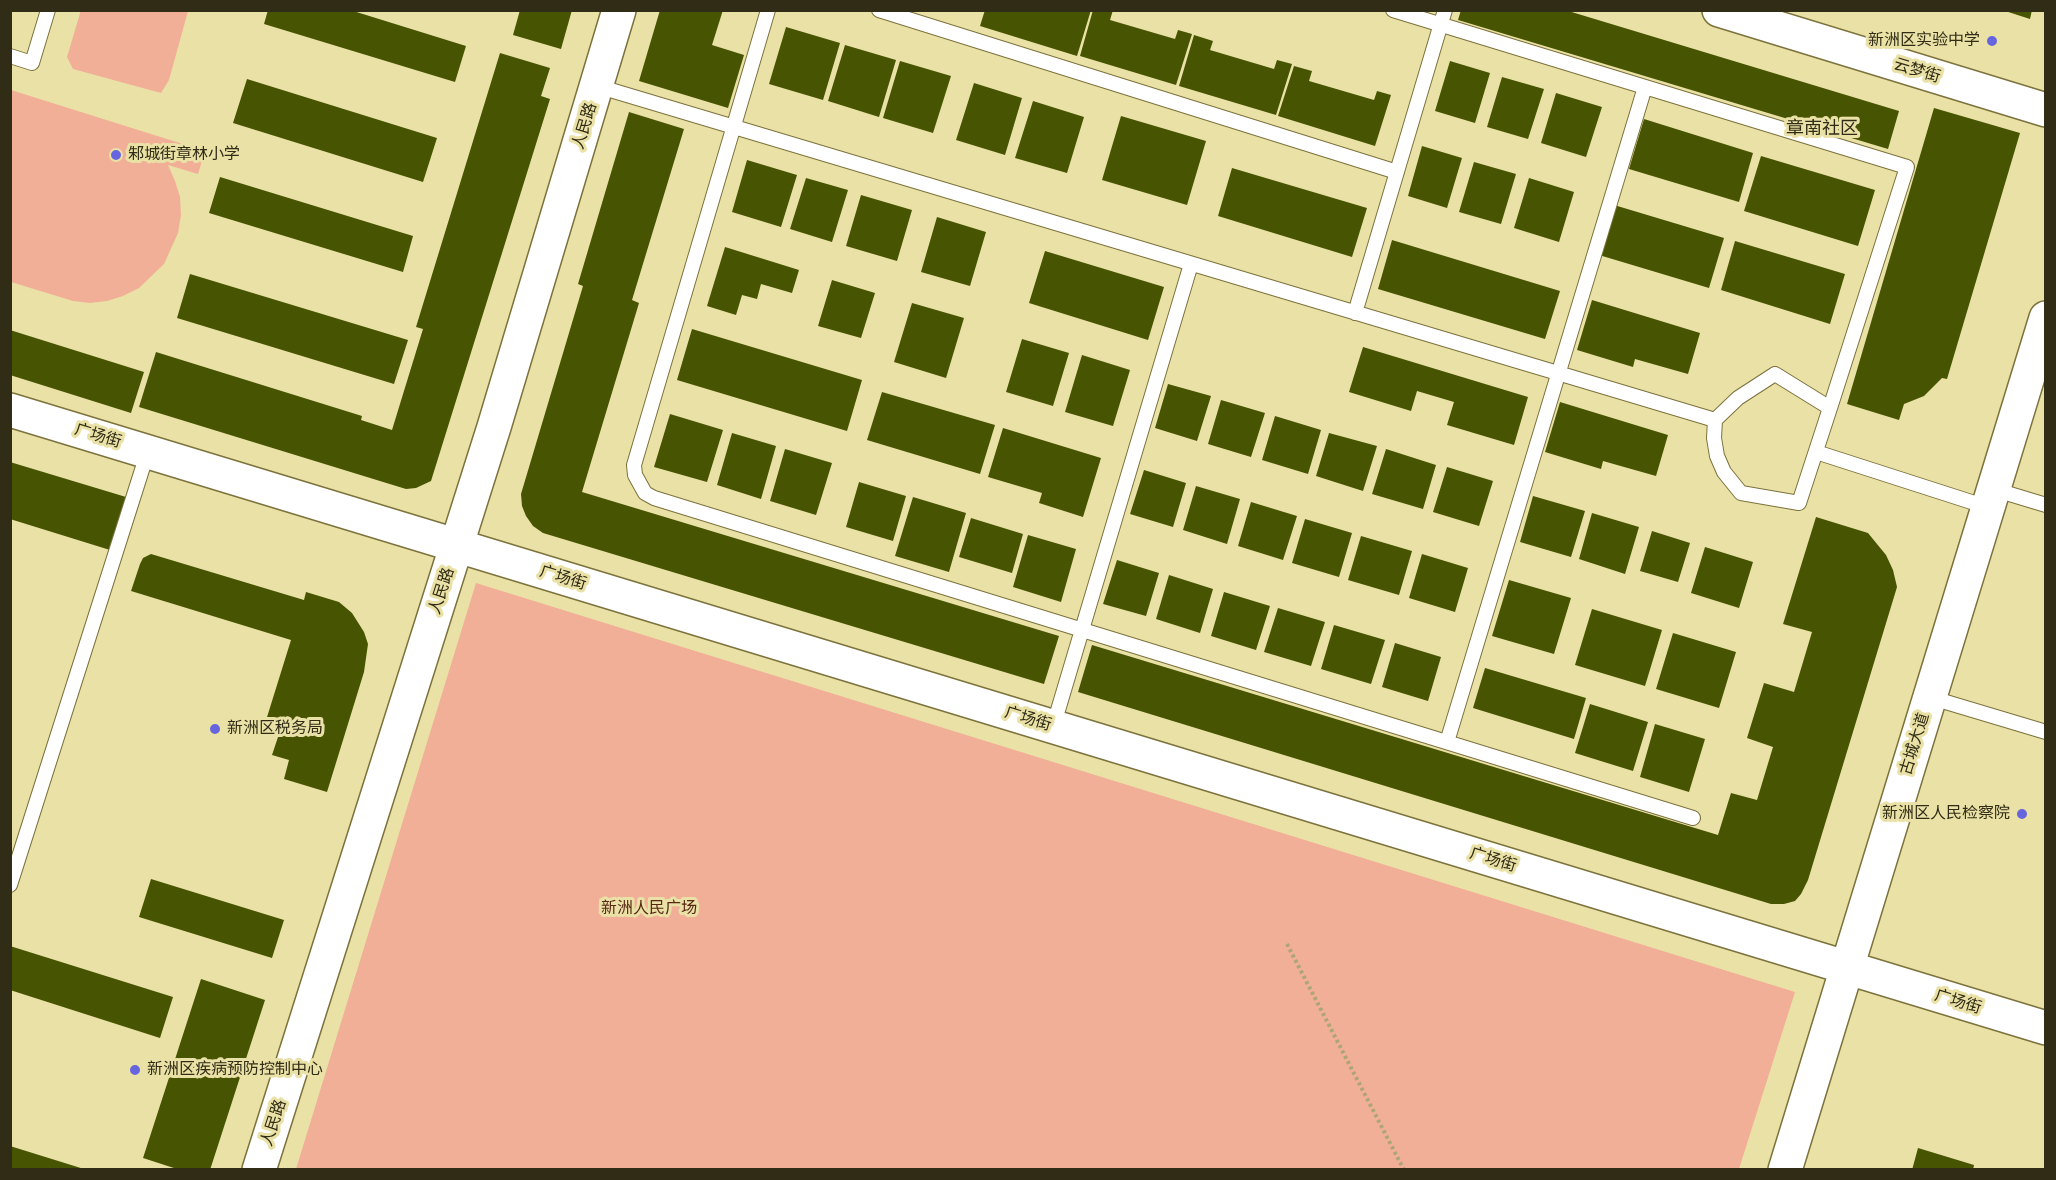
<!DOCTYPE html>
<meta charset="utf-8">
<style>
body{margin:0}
#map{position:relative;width:2056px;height:1180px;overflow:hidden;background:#eae1a7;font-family:"Fira Sans Condensed",sans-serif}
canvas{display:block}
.frame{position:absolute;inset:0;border:12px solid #302c15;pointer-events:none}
</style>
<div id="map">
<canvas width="2056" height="1180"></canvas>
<div class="frame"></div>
</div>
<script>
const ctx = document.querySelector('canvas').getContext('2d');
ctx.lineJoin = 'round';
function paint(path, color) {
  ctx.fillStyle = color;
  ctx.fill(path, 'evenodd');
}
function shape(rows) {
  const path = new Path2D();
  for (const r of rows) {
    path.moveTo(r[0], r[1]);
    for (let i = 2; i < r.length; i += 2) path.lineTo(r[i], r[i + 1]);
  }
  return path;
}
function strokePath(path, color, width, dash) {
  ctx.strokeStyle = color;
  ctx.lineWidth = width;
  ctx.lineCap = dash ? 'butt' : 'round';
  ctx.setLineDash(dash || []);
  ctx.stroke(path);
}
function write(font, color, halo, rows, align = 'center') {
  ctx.font = font + ' "Fira Sans Condensed","Noto Sans SC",sans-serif';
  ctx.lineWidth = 6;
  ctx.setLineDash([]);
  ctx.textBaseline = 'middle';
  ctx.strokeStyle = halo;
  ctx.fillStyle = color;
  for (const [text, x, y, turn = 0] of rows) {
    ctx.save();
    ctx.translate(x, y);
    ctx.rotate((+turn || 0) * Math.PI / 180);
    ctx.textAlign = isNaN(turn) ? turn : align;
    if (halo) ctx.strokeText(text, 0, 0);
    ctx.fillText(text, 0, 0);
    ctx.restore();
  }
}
paint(shape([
 [81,10,188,11,169,80,161,93,73,69,67,57],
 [11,90,205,151,198,174,168,165,175,181,180,197,181,215,178,233,164,264,139,288,123,296,107,301,90,303,73,301,11,282],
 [476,583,1795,992,1739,1169,296,1169]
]), '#f1af97');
paint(shape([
 [268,10,350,10,466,46,455,82,264,24],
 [520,10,572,10,561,49,513,35],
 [660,10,723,10,712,45,744,55,728,108,639,81],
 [985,10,1091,10,1077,56,980,26],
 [1093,10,1113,10,1110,20,1175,39,1178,30,1192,34,1176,85,1080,56],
 [1461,10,1565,10,1899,111,1888,149,1458,20],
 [2002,10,2032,10,2030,19],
 [786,27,840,43,823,100,769,84],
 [1194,35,1213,41,1210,50,1274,69,1277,60,1292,64,1276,115,1179,86],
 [845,45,896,60,879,117,828,101],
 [500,53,550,68,541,96,550,99,431,481,416,488,406,489,139,407,156,352,362,416,361,420,392,430,423,329,416,327],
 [900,61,951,76,933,133,883,118],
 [1450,61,1490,73,1475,123,1435,111],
 [1294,66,1312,71,1309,81,1374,100,1377,91,1391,95,1375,146,1278,116],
 [1502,77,1544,89,1528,139,1487,127],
 [247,79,437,138,423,182,233,123],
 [974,83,1022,98,1005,155,956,140],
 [1556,93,1602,107,1586,157,1541,143],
 [1033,101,1084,117,1067,173,1015,158],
 [1934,108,2020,133,1947,379,1942,378,1924,396,1904,404,1899,420,1847,404],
 [629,112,684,129,632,300,639,303,582,492,1059,636,1044,684,543,533,533,526,526,516,522,506,521,494,583,286,578,284],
 [1121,116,1206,141,1187,205,1102,180],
 [1644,119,1753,153,1739,202,1629,169],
 [1422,146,1462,158,1447,208,1408,196],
 [1761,156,1875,190,1858,246,1744,211],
 [747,160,797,175,781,227,732,212],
 [1474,162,1516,174,1501,224,1459,212],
 [1232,168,1367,208,1352,257,1218,216],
 [220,177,413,236,403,272,209,213],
 [806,178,848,190,832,242,790,229],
 [1529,178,1574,192,1559,242,1514,228],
 [861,195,912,210,897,261,846,246],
 [1614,205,1724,238,1709,288,1599,255],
 [937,217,986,232,970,286,921,272],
 [1392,240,1560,291,1545,339,1378,289],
 [1735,241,1845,274,1830,324,1721,290],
 [725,247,799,270,792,293,761,284,757,299,742,295,736,315,707,306],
 [1045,251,1164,287,1148,340,1029,303],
 [190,274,408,340,394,384,177,318],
 [832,280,875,293,861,338,818,326],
 [1592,300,1700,333,1688,374,1635,359,1633,367,1577,350],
 [912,303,964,318,946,378,894,362],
 [692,329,862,380,847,431,677,380],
 [10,330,144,372,131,413,10,375],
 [1022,339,1069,353,1053,406,1006,392],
 [1363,347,1528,397,1514,445,1447,425,1454,402,1417,391,1411,411,1349,392],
 [1082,355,1130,370,1113,426,1065,412],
 [1168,384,1211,396,1197,441,1155,428],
 [882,392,995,425,980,474,867,440],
 [1221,400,1265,413,1251,457,1208,444],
 [1560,402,1668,435,1656,476,1603,461,1601,469,1545,452],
 [670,414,723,430,707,482,654,467],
 [1275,416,1321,430,1308,474,1262,460],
 [1003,428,1101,458,1083,517,1039,503,1042,493,988,477],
 [732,433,776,446,761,499,717,485],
 [1329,433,1377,446,1363,491,1316,476],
 [785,449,832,463,816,515,770,501],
 [1386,449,1436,465,1423,509,1372,494],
 [10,462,126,497,110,550,10,519],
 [1447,467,1493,481,1479,526,1433,512],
 [1144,470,1186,483,1173,527,1130,514],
 [859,482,906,496,893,541,846,527],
 [1196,486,1240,499,1227,544,1183,530],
 [1533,496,1585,511,1571,557,1520,542],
 [913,497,966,513,949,572,895,556],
 [1251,502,1297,516,1283,560,1238,546],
 [1592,513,1639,527,1625,574,1579,559],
 [1816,517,1868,533,1886,555,1893,570,1897,587,1808,880,1801,894,1795,901,1784,904,1771,904,1078,692,1092,645,1718,835,1731,793,1757,800,1773,747,1747,738,1764,683,1794,692,1812,632,1783,624],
 [971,518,1023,534,1012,573,959,557],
 [1305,519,1352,533,1339,577,1292,563],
 [1652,531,1690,543,1678,582,1640,571],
 [1028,535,1076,549,1061,602,1013,587],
 [1361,536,1412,551,1399,595,1348,580],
 [1705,547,1753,562,1739,608,1691,593],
 [151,554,304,600,306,592,339,602,352,613,364,632,368,644,364,672,327,792,284,779,289,760,272,755,279,734,263,730,291,640,131,591,140,564,143,558],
 [1422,554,1468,568,1455,612,1409,598],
 [1117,560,1159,573,1146,616,1103,604],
 [1169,575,1213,589,1200,633,1156,619],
 [1509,580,1571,598,1554,654,1492,636],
 [1224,592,1270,606,1256,650,1211,636],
 [1278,608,1325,622,1311,666,1264,652],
 [1592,609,1662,630,1645,686,1575,665],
 [1334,625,1385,640,1371,684,1321,669],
 [1673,633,1736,652,1719,708,1656,689],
 [1395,643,1441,657,1428,701,1382,687],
 [1485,668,1586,698,1574,739,1473,708],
 [1590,704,1648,722,1633,771,1575,753],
 [1655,724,1705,739,1689,792,1640,777],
 [151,879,284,920,272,958,139,917],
 [10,946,173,997,160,1038,10,990],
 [201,979,265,1000,210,1170,180,1170,143,1158],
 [10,1146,84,1169,84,1170,10,1170],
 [1918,1148,1974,1165,1973,1170,1912,1170]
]), '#475401');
const service = shape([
 [768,10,634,465,635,475,645,493,654,498,1693,818],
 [879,10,1397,172],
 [1393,10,1907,167,1830,408],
 [10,56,32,63,48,10],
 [597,86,1715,420],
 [1355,313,1445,10],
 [1775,374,1830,408,1799,503,1741,493,1724,472,1717,456,1714,438,1715,420,1738,398,1775,374],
 [1816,452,1987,507],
 [1993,489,2046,505],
 [1929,697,2046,732],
 [1053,727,1191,264],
 [1447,742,1645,87],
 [10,885,148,451]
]);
const tertiary = shape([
 [1719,10,2046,110],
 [10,410,2046,1028],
 [259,1170,494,427,619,10],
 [1785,1170,2046,318]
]);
strokePath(service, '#7c723c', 16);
strokePath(tertiary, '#7c723c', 36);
strokePath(shape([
 [1287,944,1404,1170]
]), '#aca576', 4, [3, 3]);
strokePath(service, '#fff', 14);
strokePath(tertiary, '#fff', 33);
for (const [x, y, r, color] of [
 [1992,41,6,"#6765de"],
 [116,155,6,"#6765de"],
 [215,729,6,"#6765de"],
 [2022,814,6,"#6765de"],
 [135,1070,6,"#6765de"]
]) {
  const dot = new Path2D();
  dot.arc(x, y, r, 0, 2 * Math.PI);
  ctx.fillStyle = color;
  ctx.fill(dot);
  strokePath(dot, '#eae1a7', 2);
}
write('16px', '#302c15', '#eae1a7', [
 ["新洲区实验中学",1980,41,"right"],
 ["邾城街章林小学",128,155],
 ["新洲区税务局",227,729],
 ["新洲区人民检察院",2010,814,"right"],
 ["新洲区疾病预防控制中心",147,1070]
], 'left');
write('16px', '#302c15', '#eae1a7', [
 ["云梦街",1917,71,17],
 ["人民路",585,126,-73],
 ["广场街",98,436,17],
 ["广场街",563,578,17],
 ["人民路",442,591,-72],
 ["广场街",1028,719,17],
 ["古城大道",1915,744,-73],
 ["广场街",1493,860,17],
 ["广场街",1958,1002,17],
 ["人民路",274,1123,-72]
]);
write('16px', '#582715', '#eae1a7', [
 ["新洲人民广场",649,909]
]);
write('18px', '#302c15', '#eae1a7', [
 ["章南社区",1822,129]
]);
</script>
